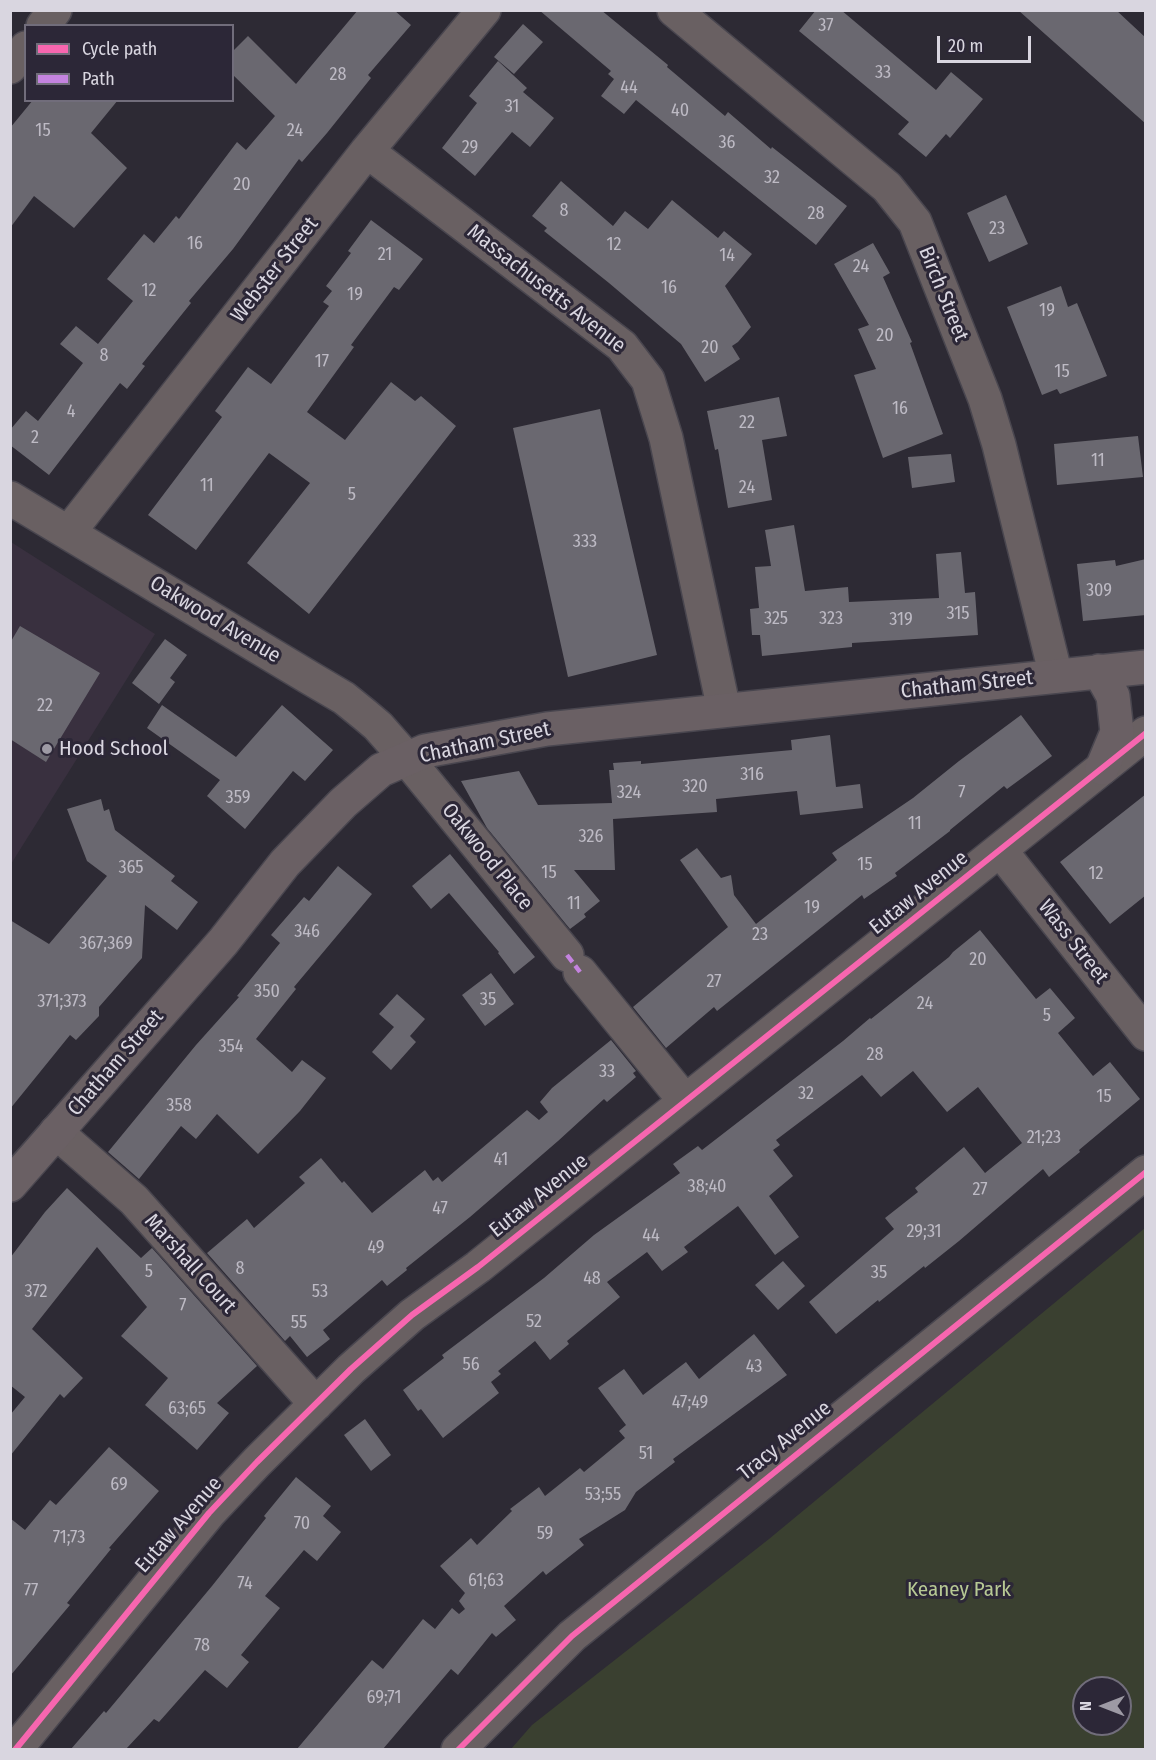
<!DOCTYPE html>
<style>
body{margin:0}
#map{position:relative;width:1156px;height:1760px;overflow:hidden;background:#2d2a34;font-family:"Fira Sans Condensed",sans-serif}
canvas{display:block}
.frame{position:absolute;inset:0;border:12px solid #d9d6e0;pointer-events:none}
.legend{position:absolute;left:24px;top:24px;width:210px;height:78px;box-sizing:border-box;background:#2c2737;border:2px solid #716d7b;margin:0;padding:8px 10px;list-style:none;font-size:18px;color:#d9d6e0}
.legend li{display:flex;align-items:center;gap:12px;height:30px}
.legend b{width:30px;border:2px solid #716d7b}
.north{position:absolute;left:1072px;top:1676px;width:60px;height:60px;box-sizing:border-box;background:#2c2737;border:2px solid #716d7b;border-radius:50%;rotate:270deg;font-size:16px;font-weight:700;line-height:24px;text-align:center;color:#d9d6e0}
.north::after{content:'';display:block;margin:auto;width:21px;height:27px;background:#9d9aa4;clip-path:polygon(50% 0,100% 100%,50% 72%,0 100%)}
.scale{position:absolute;left:937px;top:36px;width:94px;height:27px;box-sizing:border-box;border:3px solid #d9d6e0;border-top:0;padding-left:8px;font-size:18px;line-height:21px;white-space:nowrap;color:#d9d6e0;-webkit-text-stroke:4px #2c2737;paint-order:stroke}
</style>
<div id="map">
<canvas width="1156" height="1760"></canvas>
<div class="frame"></div>
<ul class="legend">
<li><b style="height:8px;background:#f766af"></b>Cycle path</li>
<li><b style="height:8px;background:#c483df"></b>Path</li>
</ul>
<div class="north">N</div>
<div class="scale">20 m</div>
</div>
<script>
const ctx = document.querySelector('canvas').getContext('2d');
ctx.lineJoin = 'round';
function paint(path, color) {
  ctx.fillStyle = color;
  ctx.fill(path, 'evenodd');
}
function shape(rows) {
  const path = new Path2D();
  for (const r of rows) {
    path.moveTo(r[0], r[1]);
    for (let i = 2; i < r.length; i += 2) path.lineTo(r[i], r[i + 1]);
  }
  return path;
}
function strokePath(path, color, width, dash) {
  ctx.strokeStyle = color;
  ctx.lineWidth = width;
  ctx.lineCap = dash ? 'butt' : 'round';
  ctx.setLineDash(dash || []);
  ctx.stroke(path);
}
function write(font, color, halo, rows, align = 'center') {
  ctx.font = font + ' "Fira Sans Condensed",sans-serif';
  ctx.lineWidth = 6;
  ctx.setLineDash([]);
  ctx.textBaseline = 'middle';
  ctx.strokeStyle = halo;
  ctx.fillStyle = color;
  for (const [text, x, y, turn = 0] of rows) {
    ctx.save();
    ctx.translate(x, y);
    ctx.rotate((+turn || 0) * Math.PI / 180);
    ctx.textAlign = isNaN(turn) ? turn : align;
    if (halo) ctx.strokeText(text, 0, 0);
    ctx.fillText(text, 0, 0);
    ctx.restore();
  }
}
paint(shape([
 [11,542,155,634,11,864]
]), '#39303f');
paint(shape([
 [1145,1228,1145,1749,511,1749,532,1725,769,1539],
 [1084,1688,1120,1688,1120,1724,1084,1724]
]), '#3a4030');
paint(shape([
 [358,10,394,10,411,25,368,75,371,78,327,133,302,162,299,159,233,249,189,301,191,303,142,364,145,366,127,389,120,383,49,475,10,445,10,430,26,411,38,421,83,363,60,344,76,326,98,344,133,301,107,279,144,234,154,243,176,216,179,219,237,142,246,150,275,116,232,74,232,52,248,36,296,84],
 [539,10,601,10,668,65,667,67,725,116,728,112,771,149,772,147,847,206,816,245,636,100,624,114,601,96,614,79,608,74,611,71],
 [816,10,841,10,936,90,951,72,983,99,950,138,946,134,926,157,898,134,909,122,799,31],
 [1018,10,1116,10,1146,38,1146,124],
 [523,24,543,42,514,74,494,57],
 [498,61,527,88,523,92,554,118,530,147,512,132,475,176,442,148,477,103,469,96],
 [33,100,118,100,91,133,127,168,74,228,34,196,10,228,10,128],
 [561,181,613,226,625,211,648,229,672,200,718,238,724,231,752,254,725,286,751,327,738,342,732,346,740,359,705,382,681,344,609,283,544,231,547,228,532,216],
 [1006,195,1028,244,989,262,967,213],
 [371,220,423,259,399,290,394,287,351,345,354,347,307,412,345,440,391,382,415,401,421,396,456,426,309,614,247,563,310,483,269,453,196,550,148,515,222,417,215,411,248,367,271,384,329,306,323,302,332,291,326,286,351,253,348,251],
 [873,243,890,273,883,277,912,342,910,343,943,434,883,458,854,375,876,369,858,329,869,325,834,264],
 [1061,286,1068,307,1077,303,1107,376,1060,394,1057,389,1042,395,1007,307],
 [779,397,787,436,762,440,772,500,728,508,718,449,715,450,707,411],
 [600,409,657,655,568,677,513,428],
 [1138,436,1143,477,1057,485,1054,444],
 [951,454,955,482,912,488,908,457],
 [794,525,805,591,848,587,849,602,939,598,936,554,961,552,965,593,975,592,978,635,852,643,852,647,762,656,760,635,752,635,750,609,759,608,755,567,771,566,765,530],
 [1146,559,1146,615,1083,621,1077,564,1115,560,1116,566],
 [20,626,100,673,46,762,10,739,10,643],
 [165,639,187,655,170,678,175,682,159,704,132,683],
 [162,705,236,757,282,705,333,750,305,781,293,771,245,829,207,796,220,780,147,728],
 [1021,715,1052,756,1007,789,1004,786,950,830,950,831,895,873,897,876,864,899,862,895,717,1011,714,1007,666,1048,633,1007,728,927,680,860,697,848,721,878,731,875,734,895,756,924,837,860,832,853,913,798,959,761],
 [830,735,836,787,860,784,863,808,800,815,797,791,716,799,717,812,613,819,615,870,574,870,600,901,584,914,586,917,570,929,487,828,461,781,519,771,538,805,612,803,609,770,614,770,613,763,641,761,641,764,792,750,791,740],
 [1146,794,1146,895,1110,924,1060,862],
 [101,799,104,811,109,809,115,830,175,876,171,881,198,902,177,930,145,905,142,958,99,1007,99,1016,76,1040,70,1035,10,1109,10,920,49,944,107,876,87,861,67,809],
 [450,854,535,957,514,974,498,953,499,952,449,893,431,909,412,886],
 [338,866,372,894,294,987,296,989,256,1039,292,1072,302,1060,326,1078,300,1111,258,1154,217,1114,196,1139,181,1126,139,1179,108,1152,196,1045,239,997,237,996,280,943,271,935,304,897,309,901],
 [980,930,1036,999,1050,988,1075,1018,1058,1033,1093,1076,1110,1062,1140,1099,1079,1150,1080,1152,1049,1177,1043,1169,959,1241,925,1268,924,1266,879,1302,878,1300,836,1334,809,1302,894,1229,885,1218,918,1192,915,1188,964,1147,985,1173,1022,1143,978,1087,947,1112,913,1071,881,1097,862,1075,776,1140,780,1145,773,1150,793,1176,769,1196,799,1237,775,1255,738,1206,684,1247,688,1252,662,1271,647,1252,607,1282,620,1297,567,1341,569,1344,550,1360,535,1341,498,1371,501,1374,491,1382,499,1393,443,1438,421,1409,418,1411,403,1390,444,1358,442,1355,544,1278,594,1235,680,1173,673,1164,698,1146,702,1150,843,1041,870,1018,871,1019,949,957,953,952],
 [491,973,514,1004,485,1026,462,995],
 [397,994,425,1019,410,1036,416,1042,391,1070,372,1052,394,1027,379,1014],
 [611,1040,636,1071,633,1073,636,1077,607,1102,604,1099,558,1141,470,1217,406,1268,407,1270,387,1286,382,1280,323,1330,330,1339,307,1357,290,1336,285,1341,207,1253,247,1219,254,1228,305,1183,299,1177,321,1158,342,1183,344,1181,372,1213,425,1170,433,1181,438,1177,442,1182,527,1110,539,1120,548,1112,540,1102,552,1088],
 [67,1188,141,1258,152,1248,257,1366,217,1403,229,1413,197,1450,145,1405,168,1378,121,1336,147,1307,97,1247,32,1329,83,1378,64,1398,60,1394,10,1456,10,1415,25,1397,10,1385,10,1258,45,1212],
 [783,1261,805,1286,778,1310,755,1285],
 [754,1334,787,1375,673,1459,675,1462,636,1492,625,1510,579,1539,584,1545,546,1575,543,1571,504,1606,516,1620,496,1637,492,1633,458,1675,451,1669,383,1749,297,1749,372,1660,383,1669,423,1619,435,1629,452,1608,459,1614,465,1609,459,1601,465,1593,440,1566,471,1538,477,1545,512,1511,510,1509,539,1487,545,1496,580,1468,584,1472,625,1438,619,1431,626,1425,598,1388,624,1369,643,1395,686,1362,699,1379],
 [365,1419,391,1455,371,1471,344,1435],
 [109,1447,159,1491,109,1548,111,1549,67,1603,70,1605,10,1676,10,1518,25,1530,50,1500,56,1505],
 [296,1477,331,1506,323,1516,341,1532,317,1561,304,1550,265,1596,280,1608,241,1655,249,1662,227,1688,205,1670,159,1722,154,1719,126,1749,71,1749,104,1711,106,1713,212,1586,266,1518,264,1516]
]), '#6a6870');
const minor = shape([
 [674,10,887,187,915,222,985,399,999,445,1056,676],
 [43,26,55,10],
 [10,67,26,48],
 [367,151,622,346,648,380,666,438,724,710],
 [10,498,310,678,344,698,365,715,378,726,407,759,567,955],
 [69,532,367,151,484,10],
 [1000,850,1146,1034],
 [580,972,685,1101],
 [56,1132,134,1200,316,1404],
 [15,1750,209,1513,257,1462,351,1369,412,1315,478,1267,1146,733],
 [458,1750,572,1636,1146,1172]
]);
const major = shape([
 [1099,671,1113,696,1117,732,1102,768],
 [10,1185,223,942,285,863,343,803,381,770,425,751,547,729,1146,667]
]);
strokePath(minor, '#49464f', 36);
strokePath(major, '#49464f', 36);
strokePath(minor, '#696062', 33);
strokePath(major, '#6a6064', 33);
strokePath(shape([
 [567,955,580,972]
]), '#c483df', 4.5, [9, 4.5]);
strokePath(shape([
 [15,1750,209,1513,257,1462,351,1369,412,1315,478,1267,1146,733],
 [458,1750,572,1636,1146,1172]
]), '#f766af', 6);
for (const [x, y, r, color] of [
 [47,749,6,"#9d9aa4"]
]) {
  const dot = new Path2D();
  dot.arc(x, y, r, 0, 2 * Math.PI);
  ctx.fillStyle = color;
  ctx.fill(dot);
  strokePath(dot, '#2c2737', 2);
}
write('18px', '#bdbac4', null, [
 ["37",826,26],
 ["33",883,73],
 ["28",338,75],
 ["44",629,88],
 ["31",512,107],
 ["40",680,111],
 ["15",43,131],
 ["24",295,131],
 ["36",727,143],
 ["29",470,148],
 ["32",772,178],
 ["20",242,185],
 ["8",564,211],
 ["28",816,214],
 ["23",997,229],
 ["16",195,244],
 ["12",614,245],
 ["21",385,255],
 ["14",727,256],
 ["24",861,267],
 ["16",669,288],
 ["12",149,291],
 ["19",355,295],
 ["19",1047,311],
 ["20",885,336],
 ["20",710,348],
 ["8",104,356],
 ["17",322,362],
 ["15",1062,372],
 ["16",900,409],
 ["4",71,412],
 ["22",747,423],
 ["2",35,438],
 ["11",1098,461],
 ["11",207,486],
 ["24",747,488],
 ["5",352,495],
 ["333",585,542],
 ["309",1099,591],
 ["315",958,614],
 ["325",776,619],
 ["323",831,619],
 ["319",901,620],
 ["22",45,706],
 ["316",752,775],
 ["320",695,787],
 ["324",629,793],
 ["7",962,793],
 ["359",238,798],
 ["11",915,824],
 ["326",591,837],
 ["15",865,865],
 ["365",131,868],
 ["15",549,873],
 ["12",1096,874],
 ["11",574,904],
 ["19",812,908],
 ["346",307,932],
 ["23",760,935],
 ["367;369",106,944],
 ["20",978,960],
 ["27",714,982],
 ["350",267,992],
 ["35",488,1000],
 ["371;373",62,1002],
 ["24",925,1004],
 ["5",1047,1016],
 ["354",231,1047],
 ["28",875,1055],
 ["33",607,1072],
 ["32",806,1094],
 ["15",1104,1097],
 ["358",179,1106],
 ["21;23",1044,1138],
 ["41",501,1160],
 ["38;40",707,1187],
 ["27",980,1190],
 ["47",440,1209],
 ["29;31",924,1232],
 ["44",651,1236],
 ["49",376,1248],
 ["8",240,1269],
 ["5",149,1272],
 ["35",879,1273],
 ["48",592,1279],
 ["372",36,1292],
 ["53",320,1292],
 ["7",183,1306],
 ["52",534,1322],
 ["55",299,1323],
 ["56",471,1365],
 ["43",754,1367],
 ["47;49",690,1403],
 ["63;65",187,1409],
 ["51",646,1454],
 ["69",119,1485],
 ["53;55",603,1495],
 ["70",302,1524],
 ["59",545,1534],
 ["71;73",69,1538],
 ["61;63",486,1581],
 ["74",245,1584],
 ["77",31,1591],
 ["78",202,1646],
 ["69;71",384,1698]
]);
write('21px', '#d9d6e0', '#2c2737', [
 ["Webster Street",275,270,-52],
 ["Massachusetts Avenue",546,289,38],
 ["Birch Street",943,294,68],
 ["Oakwood Avenue",215,620,31],
 ["Chatham Street",967,685,-6],
 ["Chatham Street",485,743,-12],
 ["Oakwood Place",487,857,51],
 ["Eutaw Avenue",919,893,-39],
 ["Wass Street",1073,942,52],
 ["Chatham Street",116,1063,-49],
 ["Eutaw Avenue",539,1196,-39],
 ["Marshall Court",190,1264,48],
 ["Tracy Avenue",785,1441,-39],
 ["Eutaw Avenue",179,1525,-49]
]);
write('21px', '#d9d6e0', '#2c2737', [
 ["Hood School",59,749]
], 'left');
write('21px', '#b7c994', '#2c2737', [
 ["Keaney Park",959,1590]
]);
</script>
